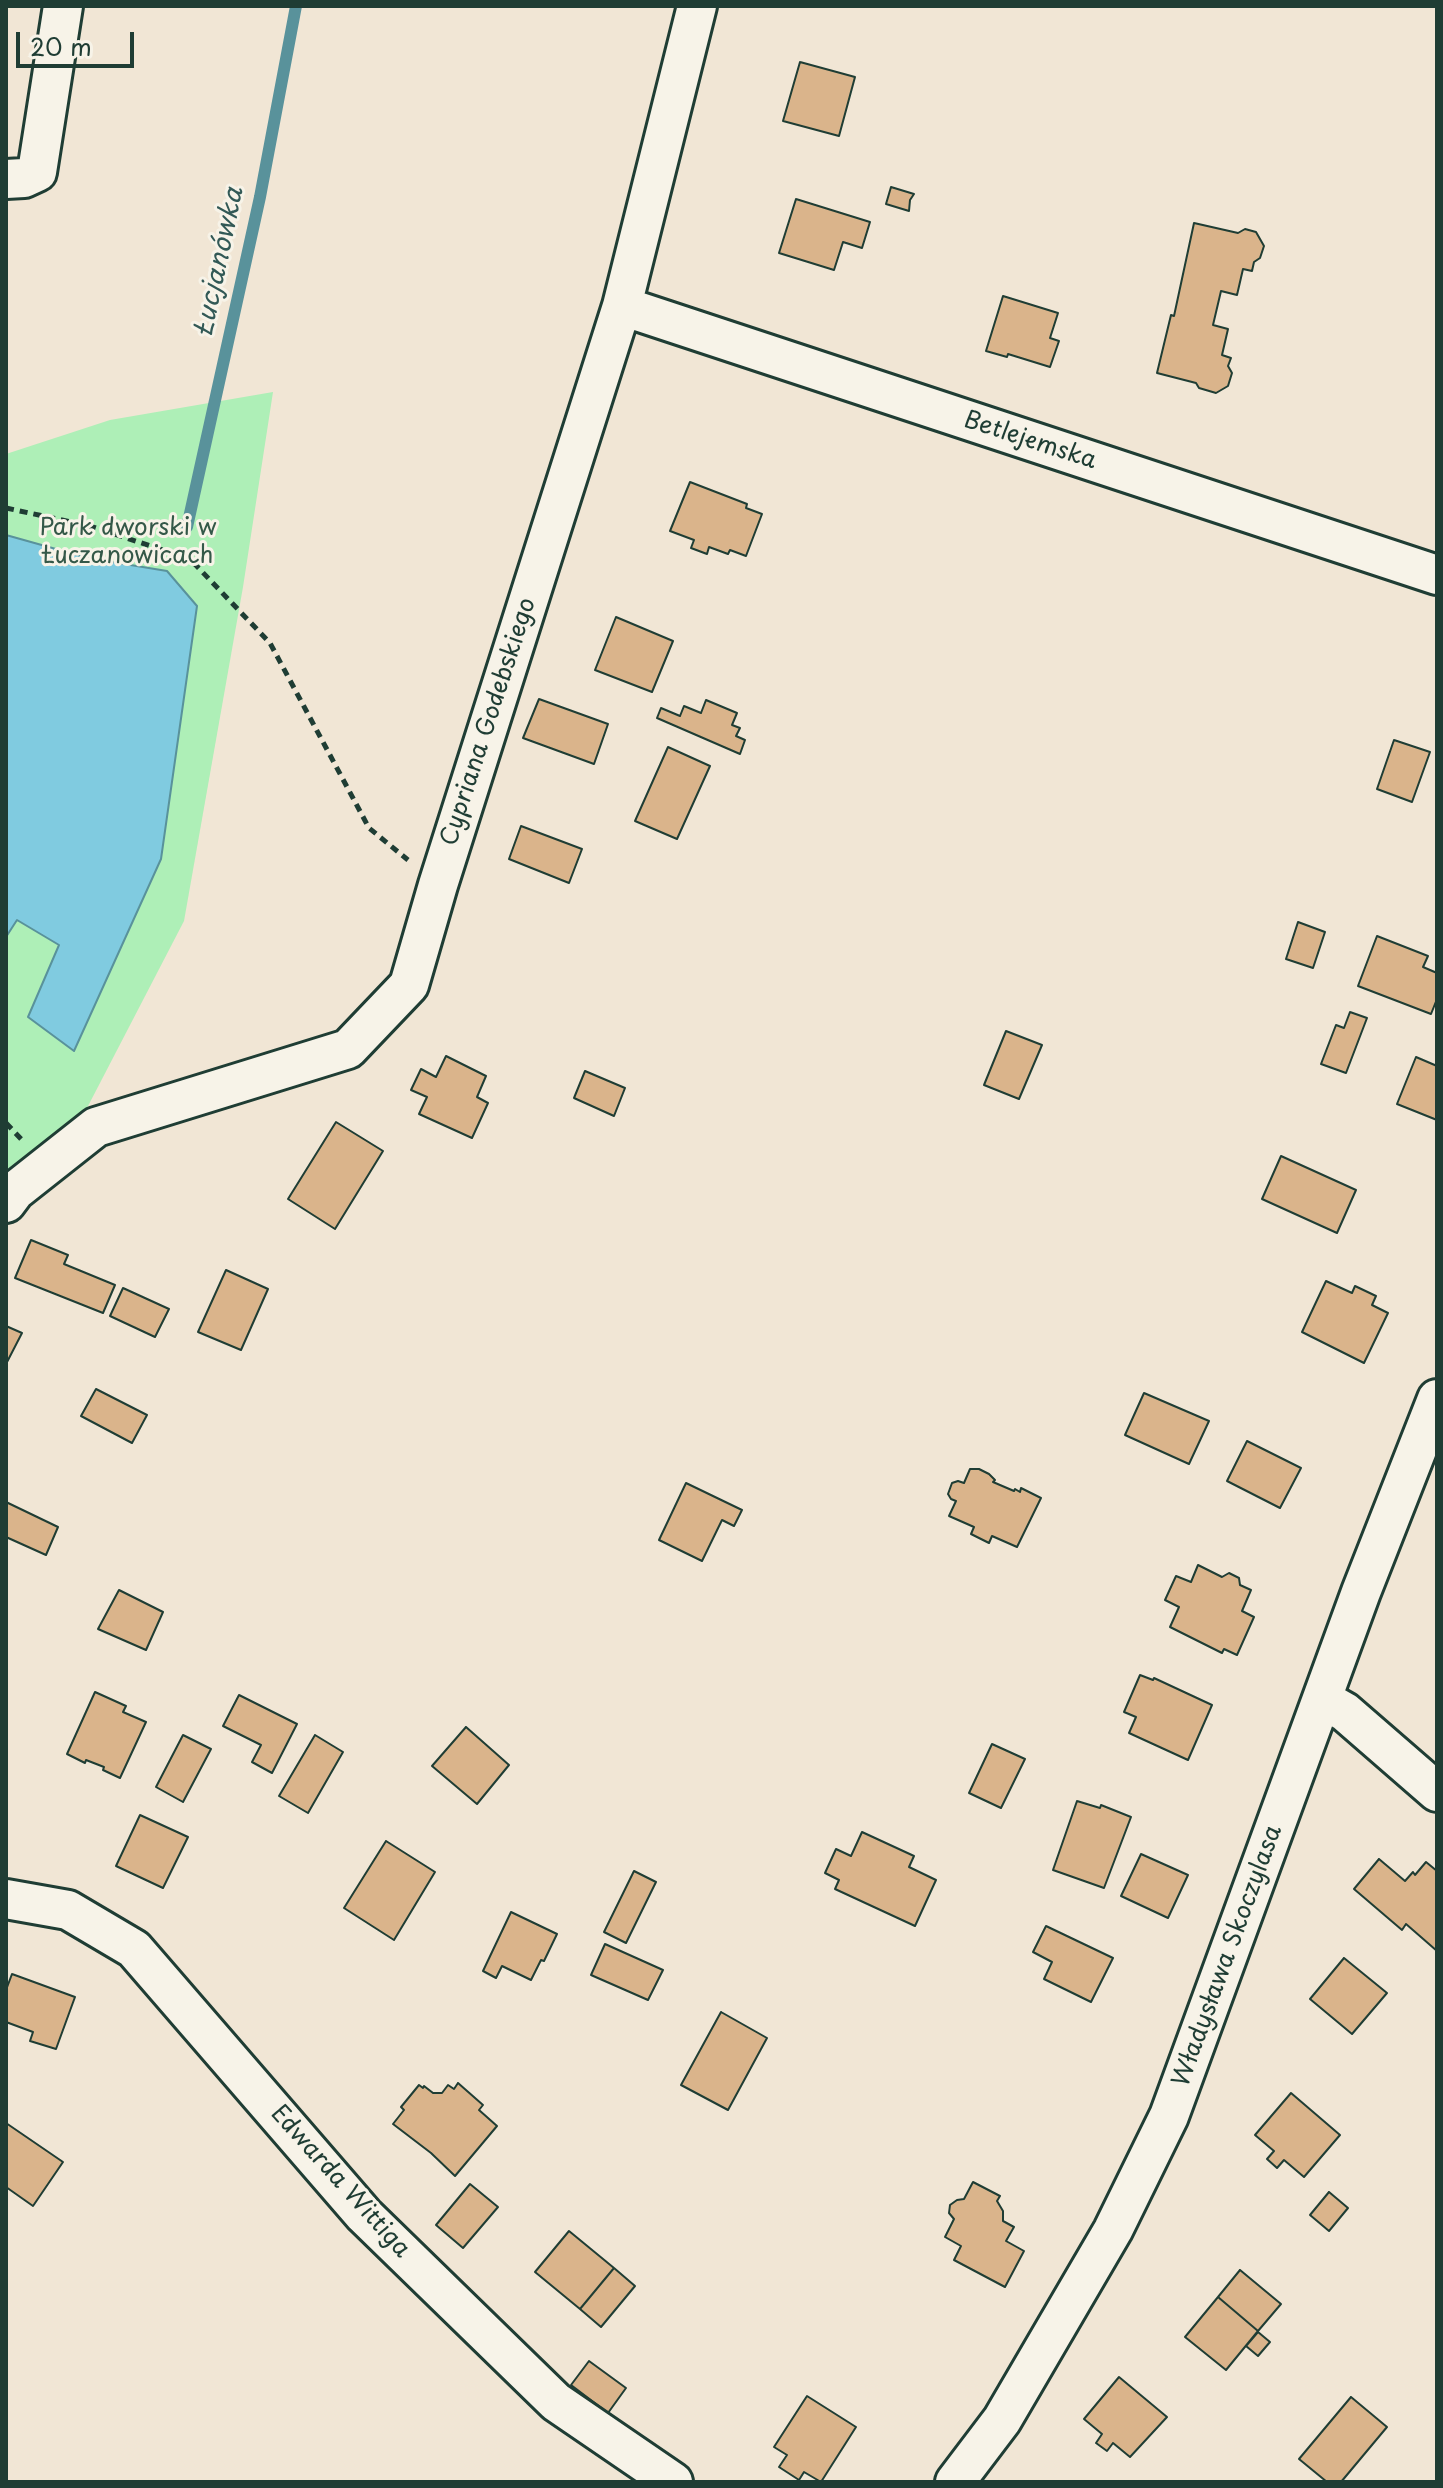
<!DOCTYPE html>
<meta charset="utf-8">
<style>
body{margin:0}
#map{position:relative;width:1443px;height:2488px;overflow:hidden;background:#f1e6d5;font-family:"Playpen Sans",sans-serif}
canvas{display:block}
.frame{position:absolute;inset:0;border:8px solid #1f3d34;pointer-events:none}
.scale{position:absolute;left:16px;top:32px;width:118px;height:36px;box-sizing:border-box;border:4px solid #1f3d34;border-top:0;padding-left:10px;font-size:24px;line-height:28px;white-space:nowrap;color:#1f3d34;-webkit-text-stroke:6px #f7f3e8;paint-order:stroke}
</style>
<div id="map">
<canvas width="1443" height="2488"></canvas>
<div class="frame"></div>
<div class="scale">20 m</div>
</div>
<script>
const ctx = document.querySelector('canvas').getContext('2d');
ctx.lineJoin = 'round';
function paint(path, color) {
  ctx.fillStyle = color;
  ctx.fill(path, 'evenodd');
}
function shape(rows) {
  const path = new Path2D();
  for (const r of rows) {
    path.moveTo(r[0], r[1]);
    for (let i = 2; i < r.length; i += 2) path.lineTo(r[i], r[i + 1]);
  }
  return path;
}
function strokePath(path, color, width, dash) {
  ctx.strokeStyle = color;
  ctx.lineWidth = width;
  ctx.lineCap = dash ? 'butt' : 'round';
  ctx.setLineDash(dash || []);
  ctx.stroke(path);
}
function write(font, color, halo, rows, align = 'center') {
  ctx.font = font + ' "Playpen Sans",sans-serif';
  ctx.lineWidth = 6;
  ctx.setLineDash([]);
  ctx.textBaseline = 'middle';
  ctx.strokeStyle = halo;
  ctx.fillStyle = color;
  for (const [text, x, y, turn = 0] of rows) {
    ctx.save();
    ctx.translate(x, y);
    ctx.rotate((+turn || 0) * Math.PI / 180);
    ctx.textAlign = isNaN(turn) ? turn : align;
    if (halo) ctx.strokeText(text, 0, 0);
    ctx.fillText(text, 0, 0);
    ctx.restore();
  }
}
paint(shape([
 [273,392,243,587,184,921,87,1108,6,1203,6,454,110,420]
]), '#aeefb7');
const water = shape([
 [6,535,88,558,167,571,197,606,161,859,74,1051,28,1017,59,945,17,920,6,937,6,535]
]);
paint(water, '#80cbe0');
strokePath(water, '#59929b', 2);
strokePath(shape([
 [187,527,260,197,296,6]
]), '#59929b', 12);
const building = shape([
 [800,62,855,77,839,136,783,121,800,62],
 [891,187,914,194,910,200,909,211,886,204,891,187],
 [796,199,870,222,862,248,843,242,834,270,779,253,796,199],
 [1194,223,1238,233,1245,229,1256,232,1264,246,1260,258,1254,262,1252,271,1243,269,1237,295,1221,291,1213,325,1228,329,1222,355,1231,358,1228,366,1232,373,1228,386,1216,393,1199,388,1196,383,1157,373,1171,315,1174,316,1194,223],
 [1003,296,1058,313,1050,338,1059,341,1050,367,1008,354,1007,357,986,351,1003,296],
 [690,482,747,504,746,508,762,514,746,556,730,550,728,554,709,547,707,554,691,548,694,540,670,531,690,482],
 [616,617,673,641,652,692,595,670,616,617],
 [539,699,608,724,594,764,523,738,539,699],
 [706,700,737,713,732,725,740,728,736,736,745,740,740,754,657,718,661,708,680,716,684,706,701,713,706,700],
 [1394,740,1430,752,1412,802,1377,789,1394,740],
 [668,747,710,766,677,839,635,821,668,747],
 [521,826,582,849,569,883,509,859,521,826],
 [1298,922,1325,932,1313,968,1286,959,1298,922],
 [1377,936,1428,956,1423,967,1437,973,1437,999,1431,1014,1358,986,1377,936],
 [1350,1012,1367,1018,1346,1073,1321,1064,1336,1025,1344,1028,1350,1012],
 [1006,1031,1042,1045,1019,1099,984,1085,1006,1031],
 [446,1056,486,1076,477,1097,488,1103,472,1138,419,1114,427,1097,411,1090,421,1069,436,1077,446,1056],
 [1416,1057,1437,1066,1437,1120,1397,1104,1416,1057],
 [585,1071,625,1088,614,1116,574,1098,585,1071],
 [336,1122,383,1151,335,1229,288,1199,336,1122],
 [1281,1156,1356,1190,1337,1233,1262,1199,1281,1156],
 [31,1240,68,1255,64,1264,115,1285,103,1313,15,1278,31,1240],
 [226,1270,268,1289,241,1350,198,1332,226,1270],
 [1326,1281,1352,1293,1355,1286,1376,1296,1372,1305,1388,1313,1364,1363,1302,1332,1326,1281],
 [123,1288,169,1309,155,1337,110,1316,123,1288],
 [6,1326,22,1333,6,1364,6,1326],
 [96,1389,147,1415,132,1443,81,1416,96,1389],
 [1144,1393,1209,1421,1189,1464,1125,1435,1144,1393],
 [1247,1441,1301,1468,1280,1508,1227,1481,1247,1441],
 [970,1469,979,1469,989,1474,995,1480,993,1482,1014,1491,1015,1489,1020,1492,1021,1488,1041,1498,1017,1547,992,1536,989,1543,971,1534,974,1527,949,1516,956,1501,951,1499,948,1494,952,1483,958,1481,964,1483,970,1469],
 [686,1483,742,1510,734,1526,722,1520,702,1561,659,1540,686,1483],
 [6,1502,58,1527,46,1555,6,1537,6,1502],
 [1198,1565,1222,1577,1229,1573,1239,1578,1240,1585,1251,1590,1242,1611,1254,1617,1237,1655,1224,1649,1222,1653,1170,1627,1179,1607,1165,1600,1176,1576,1191,1582,1198,1565],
 [119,1590,163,1612,146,1650,98,1629,119,1590],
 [1140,1675,1153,1680,1154,1678,1212,1705,1188,1760,1129,1733,1136,1717,1124,1712,1140,1675],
 [95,1692,126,1706,123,1712,146,1722,120,1778,103,1770,104,1767,86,1760,85,1763,67,1754,95,1692],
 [239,1695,297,1724,272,1773,252,1762,261,1745,223,1726,239,1695],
 [466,1727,509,1765,477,1804,432,1766,466,1727],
 [183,1735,211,1749,183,1802,156,1787,183,1735],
 [315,1735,343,1752,308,1813,279,1796,315,1735],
 [992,1744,1025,1759,1001,1808,969,1793,992,1744],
 [1077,1801,1100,1808,1101,1805,1131,1817,1104,1888,1053,1870,1077,1801],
 [140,1815,188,1837,163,1888,116,1866,140,1815],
 [862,1832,914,1856,909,1867,936,1880,915,1926,835,1889,839,1880,825,1873,836,1849,851,1856,862,1832],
 [386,1841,435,1872,394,1940,344,1908,386,1841],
 [1141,1854,1188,1875,1168,1918,1121,1896,1141,1854],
 [1379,1859,1405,1881,1413,1872,1415,1875,1426,1862,1437,1871,1437,1951,1406,1924,1402,1930,1354,1889,1379,1859],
 [634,1871,656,1882,626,1943,604,1932,634,1871],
 [511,1912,557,1934,544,1961,541,1960,531,1980,502,1966,496,1978,483,1971,511,1912],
 [1046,1926,1113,1958,1091,2002,1044,1979,1052,1962,1033,1952,1046,1926],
 [605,1944,663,1970,648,2000,591,1975,605,1944],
 [1344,1958,1387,1993,1352,2034,1310,1999,1344,1958],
 [12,1974,75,1997,56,2049,30,2041,33,2032,6,2022,6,1990,12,1974],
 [721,2012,767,2038,728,2110,681,2085,721,2012],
 [458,2083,483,2105,479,2110,497,2126,455,2176,431,2153,393,2124,404,2110,401,2107,419,2085,423,2088,424,2086,433,2093,442,2093,448,2085,454,2089,458,2083],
 [1291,2093,1340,2135,1304,2177,1284,2160,1277,2168,1267,2159,1274,2151,1255,2135,1291,2093],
 [6,2123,63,2162,33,2206,6,2187,6,2123],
 [973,2182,1000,2196,997,2201,1003,2211,1003,2221,1014,2227,1006,2241,1024,2251,1005,2287,954,2260,961,2246,945,2237,954,2219,949,2213,950,2205,957,2200,964,2199,973,2182],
 [470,2184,498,2207,463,2248,436,2225,470,2184],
 [1329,2192,1348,2208,1329,2231,1310,2215,1329,2192],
 [569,2231,614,2268,580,2309,535,2272,569,2231],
 [614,2268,635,2286,601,2327,580,2309,614,2268],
 [1240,2270,1281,2304,1258,2331,1218,2297,1240,2270],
 [1218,2297,1258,2331,1226,2370,1185,2337,1218,2297],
 [1258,2332,1270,2342,1258,2356,1246,2346,1258,2332],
 [589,2361,626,2388,608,2413,571,2385,589,2361],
 [1119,2377,1167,2417,1130,2457,1113,2443,1107,2451,1096,2443,1102,2434,1084,2419,1119,2377],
 [807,2396,856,2427,821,2482,804,2472,799,2480,779,2467,787,2455,774,2447,807,2396],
 [1351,2397,1387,2427,1341,2482,1327,2482,1299,2459,1351,2397]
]);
paint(building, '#dab48b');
strokePath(building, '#1f3d34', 2);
const minor = shape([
 [6,179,24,178,37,172,63,6],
 [622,306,1437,575],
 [6,1203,15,1191,96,1127,348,1049,409,985,438,885,622,306,697,6],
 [1322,1699,1345,1712,1437,1792],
 [6,1899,68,1910,134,1949,364,2215,556,2402,673,2482],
 [955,2482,1002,2420,1113,2230,1169,2116,1361,1592,1437,1399]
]);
strokePath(minor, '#1f3d34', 44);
strokePath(shape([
 [6,508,90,526,190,559,270,643,369,828,408,860],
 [6,1123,22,1140]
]), '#1f3d34', 5, [8, 6]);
strokePath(minor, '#f7f3e8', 38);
write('24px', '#1f3d34', '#f7f3e8', [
 ["Betlejemska",1030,441,18],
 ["Cypriana Godebskiego",489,722,-72],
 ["Władysława Skoczylasa",1228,1956,-70],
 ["Edwarda Wittiga",340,2182,48]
]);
write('24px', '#345848', '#f7f3e8', [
 ["Park dworski w",128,528],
 ["Łuczanowicach",128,556]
]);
write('italic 26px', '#325956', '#f7f3e8', [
 ["Łucjanówka",220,262,-78]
]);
</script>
